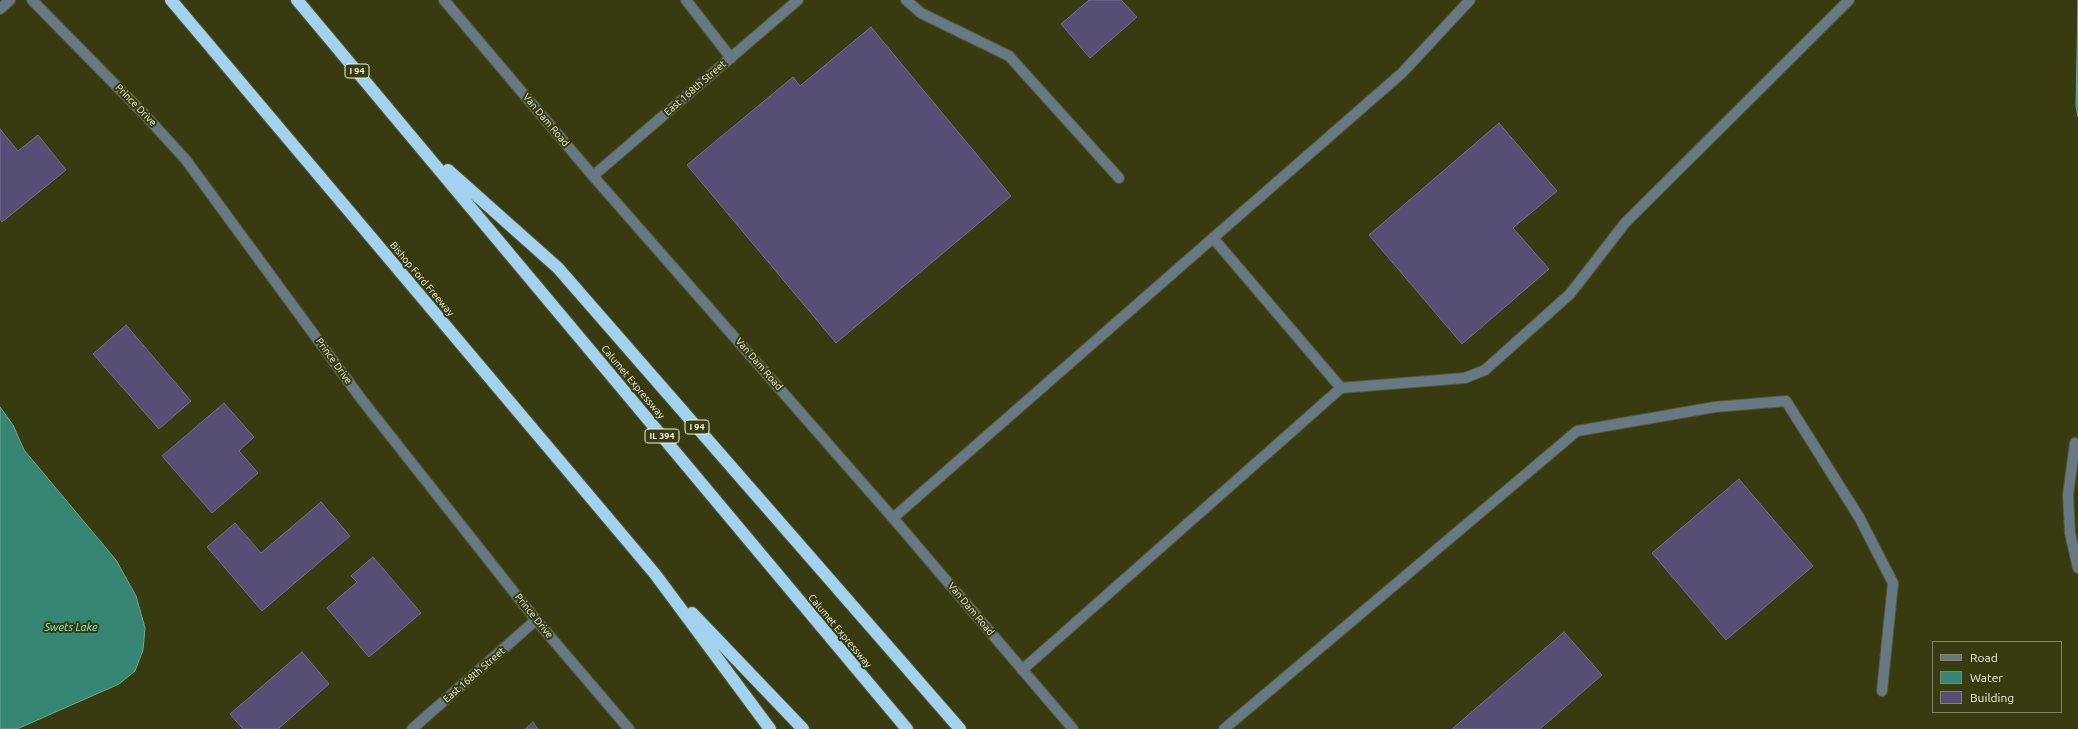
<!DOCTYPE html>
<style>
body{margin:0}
#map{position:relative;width:2078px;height:729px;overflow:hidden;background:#373b0f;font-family:Ubuntu,sans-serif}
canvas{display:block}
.legend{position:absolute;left:1932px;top:641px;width:130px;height:72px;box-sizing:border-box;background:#373b0f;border:1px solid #818561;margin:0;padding:5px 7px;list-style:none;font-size:12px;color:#f1f5dd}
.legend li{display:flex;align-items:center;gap:8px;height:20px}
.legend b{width:20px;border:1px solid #818561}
</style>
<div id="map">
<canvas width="2078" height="729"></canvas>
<ul class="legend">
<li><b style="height:5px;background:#667985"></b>Road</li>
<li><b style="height:11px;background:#358773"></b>Water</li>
<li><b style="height:11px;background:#574e76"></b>Building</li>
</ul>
</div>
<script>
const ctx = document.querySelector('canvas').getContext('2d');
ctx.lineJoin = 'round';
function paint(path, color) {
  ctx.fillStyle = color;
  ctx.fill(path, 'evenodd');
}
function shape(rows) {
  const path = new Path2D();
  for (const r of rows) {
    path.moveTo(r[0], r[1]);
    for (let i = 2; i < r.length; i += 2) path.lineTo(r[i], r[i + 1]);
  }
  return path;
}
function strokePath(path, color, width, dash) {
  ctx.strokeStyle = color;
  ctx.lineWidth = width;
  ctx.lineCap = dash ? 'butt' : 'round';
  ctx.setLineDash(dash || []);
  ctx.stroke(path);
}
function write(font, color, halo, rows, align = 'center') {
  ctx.font = font + ' Ubuntu,sans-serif';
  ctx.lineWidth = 4;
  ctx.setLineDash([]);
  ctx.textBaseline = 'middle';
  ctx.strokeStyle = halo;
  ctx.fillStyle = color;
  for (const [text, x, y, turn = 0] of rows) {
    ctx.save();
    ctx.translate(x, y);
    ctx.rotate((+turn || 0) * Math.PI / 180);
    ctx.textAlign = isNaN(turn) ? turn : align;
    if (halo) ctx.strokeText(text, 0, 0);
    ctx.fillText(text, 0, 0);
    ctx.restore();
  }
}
const water = shape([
 [2078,0,2078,117,2076,106,2078,0],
 [0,407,13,425,24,450,116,560,136,596,145,628,143,650,135,671,119,684,17,729,0,729,0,407]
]);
paint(water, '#358773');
strokePath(water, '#6da893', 1);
const building = shape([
 [1089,0,1121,0,1137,17,1090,58,1061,24,1089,0],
 [871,27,1011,196,836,343,687,165,793,77,800,86,871,27],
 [1499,123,1557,191,1513,228,1549,269,1462,344,1369,235,1499,123],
 [0,129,18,151,38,135,66,170,2,222,0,219,0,129],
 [126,325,191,401,159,429,93,354,126,325],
 [224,403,254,437,239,451,258,473,212,513,162,456,224,403],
 [1739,479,1813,566,1726,640,1652,553,1739,479],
 [321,502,350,536,262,611,207,547,235,523,261,553,321,502],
 [373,557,421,613,369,657,327,608,357,582,351,576,373,557],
 [1564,632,1602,675,1540,729,1452,729,1564,632],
 [302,652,329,684,278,729,243,729,230,714,302,652],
 [533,722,538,729,525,729,533,722]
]);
paint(building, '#574e76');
strokePath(building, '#756c95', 1);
const service = shape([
 [686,0,731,58],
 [906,0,921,13,1009,56,1119,178],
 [1341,388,1465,378,1485,370,1570,294,1625,223,1849,0],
 [2075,443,2068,495,2070,533,2078,568],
 [1022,670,1341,388,1213,238,1402,73,1470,0],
 [1224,729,1577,431,1715,407,1786,401,1859,517,1893,583,1882,691]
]);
const minor = shape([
 [32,0,145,115,186,160,362,400,536,620,629,729],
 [444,0,593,176,893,518,1073,729],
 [0,9,10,0],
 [593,176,798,0],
 [893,518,1213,238],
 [412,729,536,620]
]);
const motorway = shape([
 [171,0,655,574,770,729],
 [297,0,907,729],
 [448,170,558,268,960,729],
 [692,613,803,729]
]);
strokePath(service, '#555930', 12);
strokePath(minor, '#555930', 12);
strokePath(motorway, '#555930', 14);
strokePath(service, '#667985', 10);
strokePath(minor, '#667985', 10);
strokePath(motorway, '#a2d2ef', 12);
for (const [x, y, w] of [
 [357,71,24],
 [697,427,24],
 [662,436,34]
]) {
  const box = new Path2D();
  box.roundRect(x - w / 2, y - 7, w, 14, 3);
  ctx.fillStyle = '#373b0f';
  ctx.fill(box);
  strokePath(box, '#f1f5dd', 1);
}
write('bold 9px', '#f1f5dd', null, [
 ["I 94",357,71],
 ["I 94",697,427],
 ["IL 394",662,436]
]);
write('10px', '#f1f5dd', '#373b0f', [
 ["East 168th Street",695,88,-41],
 ["Prince Drive",136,105,46],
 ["Van Dam Road",546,120,50],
 ["Bishop Ford Freeway",422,279,50],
 ["Prince Drive",334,361,54],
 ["Van Dam Road",759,364,49],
 ["Calumet Expressway",633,382,50],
 ["Van Dam Road",971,609,50],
 ["Prince Drive",534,616,51],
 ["Calumet Expressway",840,631,50],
 ["East 168th Street",474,675,-41]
]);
write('italic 11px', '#81f6d7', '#373b0f', [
 ["Swets Lake",71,627]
]);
</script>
